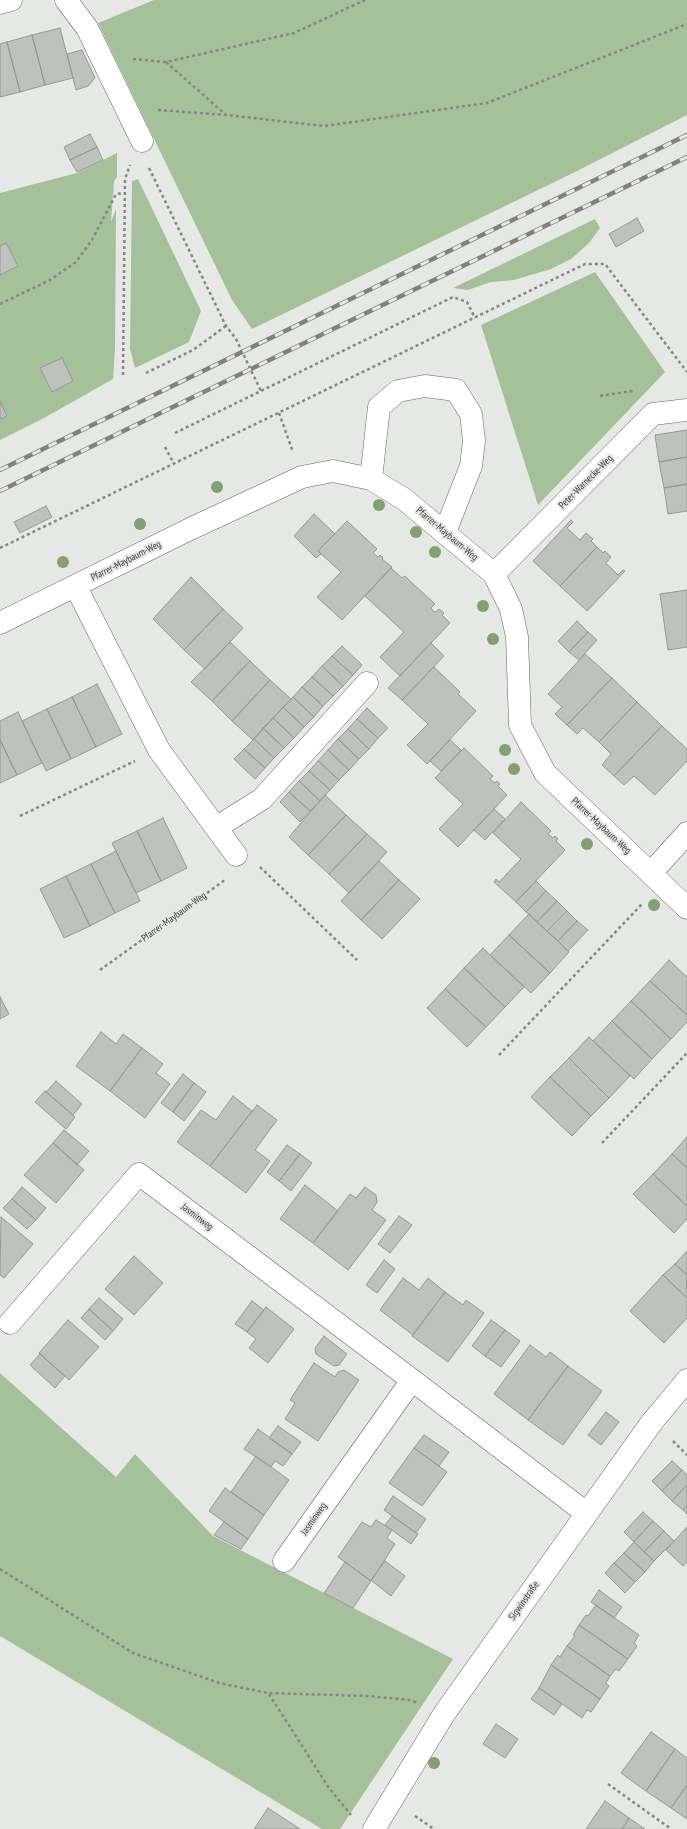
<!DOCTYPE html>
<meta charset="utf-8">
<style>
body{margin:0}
canvas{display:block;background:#e6e8e5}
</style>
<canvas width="687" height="1829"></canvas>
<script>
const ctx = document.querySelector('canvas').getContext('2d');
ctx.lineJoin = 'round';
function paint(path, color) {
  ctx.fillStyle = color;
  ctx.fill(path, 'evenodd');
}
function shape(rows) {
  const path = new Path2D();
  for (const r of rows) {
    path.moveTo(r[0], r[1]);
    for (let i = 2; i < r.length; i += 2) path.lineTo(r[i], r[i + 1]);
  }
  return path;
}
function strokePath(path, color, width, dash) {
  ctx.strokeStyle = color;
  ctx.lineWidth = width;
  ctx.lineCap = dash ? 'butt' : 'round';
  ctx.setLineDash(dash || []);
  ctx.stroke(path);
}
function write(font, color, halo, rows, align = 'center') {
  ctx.font = font + ' "PT Sans Narrow",sans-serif';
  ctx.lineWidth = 4;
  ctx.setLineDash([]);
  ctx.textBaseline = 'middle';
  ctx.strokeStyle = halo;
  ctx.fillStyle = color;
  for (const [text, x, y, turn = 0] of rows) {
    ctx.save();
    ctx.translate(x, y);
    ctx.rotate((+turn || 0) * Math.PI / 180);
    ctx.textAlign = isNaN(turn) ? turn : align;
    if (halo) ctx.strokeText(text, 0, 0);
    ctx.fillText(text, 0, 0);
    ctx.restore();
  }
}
paint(shape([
 [154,0,687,0,687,115,573,173,252,329,232,300,98,23],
 [117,153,117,177,114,181,111,222,116,209,115,349,113,379,44,418,0,440,0,193,77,173],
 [138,179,201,311,189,342,135,368,130,349,132,181],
 [595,219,600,228,589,243,571,259,551,269,514,280,491,282,468,290,453,288],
 [595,272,665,372,538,505,481,325],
 [0,1373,116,1477,135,1454,213,1536,453,1659,340,1829,322,1829,0,1636]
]), '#a4c19a');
const building = shape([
 [60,28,73,78,45,85,32,35,60,28],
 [32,35,45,85,20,92,7,42,32,35],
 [7,42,20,92,0,97,0,44,7,42],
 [82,50,95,78,88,86,76,90,67,54,82,50],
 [90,134,97,147,70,160,64,147,90,134],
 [97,147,103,160,77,172,70,160,97,147],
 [637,218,644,231,616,247,609,234,637,218],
 [6,243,18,266,0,275,0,246,6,243],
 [62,358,73,381,52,392,40,368,62,358],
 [0,401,7,416,0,419,0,401],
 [687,430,687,457,659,462,655,435,687,430],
 [687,457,687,484,664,488,659,462,687,457],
 [687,484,687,511,668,514,664,488,687,484],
 [46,506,52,517,20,533,14,522,46,506],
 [314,514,335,534,318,551,321,554,316,558,294,536,314,514],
 [571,520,573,522,567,528,580,540,586,533,593,539,591,541,597,547,560,586,533,561,571,520],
 [347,521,377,549,373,553,378,557,380,555,383,558,382,559,392,567,342,620,317,597,341,572,318,551,347,521],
 [597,547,603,553,605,551,611,557,606,563,618,575,623,570,625,571,587,611,560,586,597,547],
 [391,568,402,578,405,576,411,582,435,604,431,608,433,611,436,612,439,609,444,613,442,615,450,623,400,676,380,657,404,632,365,596,391,568],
 [191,577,223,609,184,650,153,619,191,577],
 [687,590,687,647,668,650,660,594,687,590],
 [223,609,243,628,205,669,184,650,223,609],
 [577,621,588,632,569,652,558,641,577,621],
 [588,632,597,640,579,660,569,652,588,632],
 [230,642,250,661,212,701,191,682,230,642],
 [431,643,444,656,402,700,388,688,431,643],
 [342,646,362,665,353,675,332,656,342,646],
 [585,654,612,678,567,725,555,714,562,707,548,694,585,654],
 [332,656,353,675,343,686,322,666,332,656],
 [250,661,270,680,232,721,212,701,250,661],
 [322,666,343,686,333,696,312,677,322,666],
 [434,667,460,692,458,694,476,711,427,764,407,745,428,724,402,700,434,667],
 [312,677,333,696,323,706,302,687,312,677],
 [612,678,637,702,599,742,583,728,577,734,567,725,612,678],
 [270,680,291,699,253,740,232,721,270,680],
 [97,684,122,734,96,747,72,697,97,684],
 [302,687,323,706,314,717,293,697,302,687],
 [72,697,96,747,71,759,47,709,72,697],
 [293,697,314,717,304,727,283,707,293,697],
 [637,702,662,726,614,776,602,765,611,754,599,742,637,702],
 [283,707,304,727,294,738,273,718,283,707],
 [367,708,388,728,378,738,357,719,367,708],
 [47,709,71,759,46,771,22,721,47,709],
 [18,712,42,763,17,775,0,740,0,721,18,712],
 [273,718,294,738,284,748,263,728,273,718],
 [357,719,378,738,369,749,348,729,357,719],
 [662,726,687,749,687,761,655,795,634,776,624,785,614,776,662,726],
 [263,728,284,748,274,758,254,739,263,728],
 [348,729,369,749,359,759,338,739,348,729],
 [254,739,274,758,265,768,244,749,254,739],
 [338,739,359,759,349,770,328,750,338,739],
 [0,740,17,775,0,783,0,740],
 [450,740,461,750,441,771,430,761,450,740],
 [464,748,493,776,490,779,495,783,497,781,500,784,498,786,507,795,458,847,439,829,463,804,435,778,464,748],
 [244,749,265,768,255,779,234,759,244,749],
 [328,750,349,770,339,780,318,761,328,750],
 [318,761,339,780,330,790,309,771,318,761],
 [309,771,330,790,320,801,299,781,309,771],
 [299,781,320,801,310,811,289,792,299,781],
 [289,792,310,811,300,822,280,802,289,792],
 [325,795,346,815,308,855,289,837,325,795],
 [521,802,551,831,548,834,553,838,555,836,558,839,556,841,565,850,516,902,494,882,496,879,499,882,521,859,493,833,521,802],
 [494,809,505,819,485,840,474,830,494,809],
 [346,815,367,834,329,874,308,855,346,815],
 [163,818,187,868,161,881,137,831,163,818],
 [137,831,161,881,136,893,112,843,137,831],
 [367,834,387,852,349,893,329,874,367,834],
 [116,851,140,901,115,913,91,864,116,851],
 [379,861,399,880,361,920,341,901,379,861],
 [91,864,115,913,90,926,66,876,91,864],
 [66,876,90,926,64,938,40,889,66,876],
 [399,880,420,899,382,939,361,920,399,880],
 [536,881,546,891,526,912,516,902,536,881],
 [546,891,557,901,537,922,526,912,546,891],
 [557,901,567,911,547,931,537,922,557,901],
 [567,911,577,921,558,941,547,931,567,911],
 [529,914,569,952,550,973,509,935,529,914],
 [577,921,588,930,568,951,558,941,577,921],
 [509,935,550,973,531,993,490,955,509,935],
 [483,948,524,987,505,1007,464,968,483,948],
 [669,960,687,977,687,1015,650,981,669,960],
 [464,968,505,1007,486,1027,445,989,464,968],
 [650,981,687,1015,687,1022,671,1039,631,1001,650,981],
 [445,989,486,1027,467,1047,427,1008,445,989],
 [0,997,9,1014,0,1019,0,997],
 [631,1001,671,1039,652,1059,612,1021,631,1001],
 [612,1021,652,1059,634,1079,593,1041,612,1021],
 [101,1032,116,1044,123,1034,142,1048,110,1091,76,1066,101,1032],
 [589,1037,630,1076,609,1098,569,1058,589,1037],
 [142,1048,163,1064,156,1073,170,1084,145,1118,110,1091,142,1048],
 [569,1058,609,1098,591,1116,550,1077,569,1058],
 [183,1074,194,1083,173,1112,161,1103,183,1074],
 [550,1077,591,1116,572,1136,531,1097,550,1077],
 [56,1081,82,1104,73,1115,46,1092,56,1081],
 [194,1083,206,1092,184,1121,173,1112,194,1083],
 [45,1091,75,1117,66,1129,35,1102,45,1091],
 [233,1096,252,1111,210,1166,177,1142,201,1110,216,1120,233,1096],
 [257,1105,277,1120,255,1150,270,1161,246,1193,210,1166,257,1105],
 [64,1130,89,1151,77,1165,53,1143,64,1130],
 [687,1137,687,1168,672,1154,687,1137],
 [53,1143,84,1170,56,1203,24,1175,53,1143],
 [287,1145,300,1154,279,1181,267,1172,287,1145],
 [300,1154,312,1163,291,1191,279,1181,300,1154],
 [672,1154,687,1168,687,1206,653,1174,672,1154],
 [653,1174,687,1206,687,1219,674,1233,633,1194,653,1174],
 [305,1185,338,1211,313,1243,280,1219,305,1185],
 [22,1187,46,1208,36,1220,12,1199,22,1187],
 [365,1187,376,1195,377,1202,372,1210,386,1220,348,1270,313,1243,350,1194,356,1198,365,1187],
 [12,1199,36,1220,27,1229,3,1208,12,1199],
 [399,1216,412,1225,390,1253,378,1244,399,1216],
 [1,1217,33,1244,4,1278,0,1275,1,1217],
 [687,1251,687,1275,675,1264,687,1251],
 [134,1256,163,1283,134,1315,105,1289,134,1256],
 [384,1260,395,1269,377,1293,366,1285,384,1260],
 [675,1264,687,1275,686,1297,663,1275,675,1264],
 [663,1275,687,1298,687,1318,664,1343,630,1311,663,1275],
 [403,1278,419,1290,428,1278,445,1292,413,1335,380,1310,403,1278],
 [445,1292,463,1305,466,1300,484,1313,448,1362,412,1336,445,1292],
 [99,1298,123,1319,113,1331,89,1309,99,1298],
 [252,1301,264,1310,247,1332,235,1324,252,1301],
 [266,1307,294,1329,268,1363,249,1348,256,1339,247,1332,266,1307],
 [89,1309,113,1331,105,1340,81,1318,89,1309],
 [68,1320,99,1347,69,1380,39,1353,68,1320],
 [491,1320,505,1330,485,1356,472,1346,491,1320],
 [505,1330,520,1341,501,1367,485,1356,505,1330],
 [324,1336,347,1354,339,1365,334,1366,316,1354,315,1348,324,1336],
 [530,1345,546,1357,550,1352,568,1366,528,1420,494,1394,530,1345],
 [40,1354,65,1376,55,1388,30,1365,40,1354],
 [314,1363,335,1377,338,1372,344,1370,359,1380,318,1441,285,1419,295,1403,290,1400,314,1363],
 [568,1366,602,1391,563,1445,528,1420,568,1366],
 [606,1412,619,1422,601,1445,588,1435,606,1412],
 [278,1426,301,1442,292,1454,269,1438,278,1426],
 [258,1429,292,1454,283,1466,275,1461,271,1467,244,1449,258,1429],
 [424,1435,449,1452,439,1466,414,1448,424,1435],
 [414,1448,447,1472,422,1506,389,1483,414,1448],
 [256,1456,289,1480,264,1515,231,1492,256,1456],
 [672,1461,682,1470,662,1491,652,1481,672,1461],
 [682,1470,687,1475,687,1485,672,1501,662,1491,682,1470],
 [687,1485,687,1506,683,1510,672,1501,687,1485],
 [225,1488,264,1515,248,1539,209,1511,225,1488],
 [393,1496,426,1519,416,1533,384,1510,393,1496],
 [687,1506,687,1514,683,1510,687,1506],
 [643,1512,653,1521,634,1542,624,1532,643,1512],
 [392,1516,418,1534,411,1544,385,1525,392,1516],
 [376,1520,392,1530,387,1538,395,1544,371,1581,338,1557,362,1522,371,1527,376,1520],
 [653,1521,664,1531,644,1552,634,1542,653,1521],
 [224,1522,248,1539,241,1549,214,1535,224,1522],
 [687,1527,687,1562,683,1566,666,1550,687,1527],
 [664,1531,674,1541,654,1561,644,1552,664,1531],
 [634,1542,654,1561,645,1572,624,1553,634,1542],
 [624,1553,645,1572,635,1582,614,1563,624,1553],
 [385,1561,405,1576,391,1596,371,1580,385,1561],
 [345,1562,371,1581,353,1608,324,1593,345,1562],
 [614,1563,635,1582,625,1593,605,1573,614,1563],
 [599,1590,622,1607,614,1618,591,1602,599,1590],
 [596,1605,639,1635,634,1643,637,1646,628,1659,579,1625,586,1615,588,1616,596,1605],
 [579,1625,628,1659,619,1671,616,1669,610,1676,567,1646,575,1636,573,1635,579,1625],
 [567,1646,610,1676,606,1683,609,1686,600,1699,551,1665,558,1655,560,1657,567,1646],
 [551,1665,600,1699,591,1712,587,1710,582,1718,539,1688,551,1665],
 [539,1688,562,1704,554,1715,531,1699,539,1688],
 [496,1724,518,1739,505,1758,483,1744,496,1724],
 [651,1732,675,1749,646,1791,621,1773,651,1732],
 [675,1749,687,1758,687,1785,671,1808,646,1791,675,1749],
 [687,1785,687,1819,671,1808,687,1785],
 [605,1801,629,1818,622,1829,586,1829,605,1801],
 [268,1808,300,1829,254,1829,268,1808],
 [629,1818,645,1829,622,1829,629,1818]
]);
paint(building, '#bfc1bf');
strokePath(building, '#969896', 1);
const minor = shape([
 [66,0,87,28,142,141],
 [0,3,11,0],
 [371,479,379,407,398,391,425,386,456,390,471,414,474,441,471,466,445,532],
 [494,574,653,414,687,410],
 [76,587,159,750,236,855],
 [0,623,190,529,302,477,333,471,371,479,404,499,494,574,511,609,517,637,520,725,545,773,687,908],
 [217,827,262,799,367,683],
 [651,873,687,833],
 [10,1323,139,1174,412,1380,586,1513],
 [284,1561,412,1380],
 [374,1829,444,1714,652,1422,687,1380]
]);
strokePath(minor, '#656764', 23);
strokePath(shape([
 [133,59,166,62,294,33,365,0],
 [166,62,226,115],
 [158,110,227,115,324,126,487,103,687,24],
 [149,168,226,326,236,339,261,391],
 [0,304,50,280,76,262,92,240,116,194,124,193],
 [146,373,193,350,226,326],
 [123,375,125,179,130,165],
 [600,396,631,391,635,393],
 [279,413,293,452],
 [175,433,453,297,467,302,475,318],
 [165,447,174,464],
 [0,548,585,264,605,264,687,372],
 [20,816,135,761],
 [260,867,357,960],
 [100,970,225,880],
 [499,1055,642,904],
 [602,1143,687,1053],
 [673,1441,687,1455],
 [0,1569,133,1653,219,1683,268,1693,368,1696,410,1700,418,1703],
 [269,1694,329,1788,351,1815],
 [608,1784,671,1829],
 [415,1816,434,1829]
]), '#868785', 2.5, [3, 3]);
strokePath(minor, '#fff', 22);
const rail = shape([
 [0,470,687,135],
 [0,491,687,157]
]);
strokePath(rail, '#818280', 4.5);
strokePath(rail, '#e6e8e5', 3, [9]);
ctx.fillStyle = '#82a072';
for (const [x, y] of [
 [217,487],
 [379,505],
 [140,524],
 [416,532],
 [435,552],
 [63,562],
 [483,606],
 [493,639],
 [505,750],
 [514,769],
 [587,844],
 [654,905],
 [434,1763]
]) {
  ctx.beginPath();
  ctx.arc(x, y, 6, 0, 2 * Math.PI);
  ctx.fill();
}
write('10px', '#373837', '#e6e8e5', [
 ["Peter-Warnecke-Weg",586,482,-45],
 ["Pfarrer-Maybaum-Weg",447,534,40],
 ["Pfarrer-Maybaum-Weg",126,561,-27],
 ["Pfarrer-Maybaum-Weg",601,826,43],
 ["Pfarrer-Maybaum-Weg",174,917,-36],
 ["Jasminweg",197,1217,37],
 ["Jasminweg",314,1519,-55],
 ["Sigwinstraße",524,1601,-55]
]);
</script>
